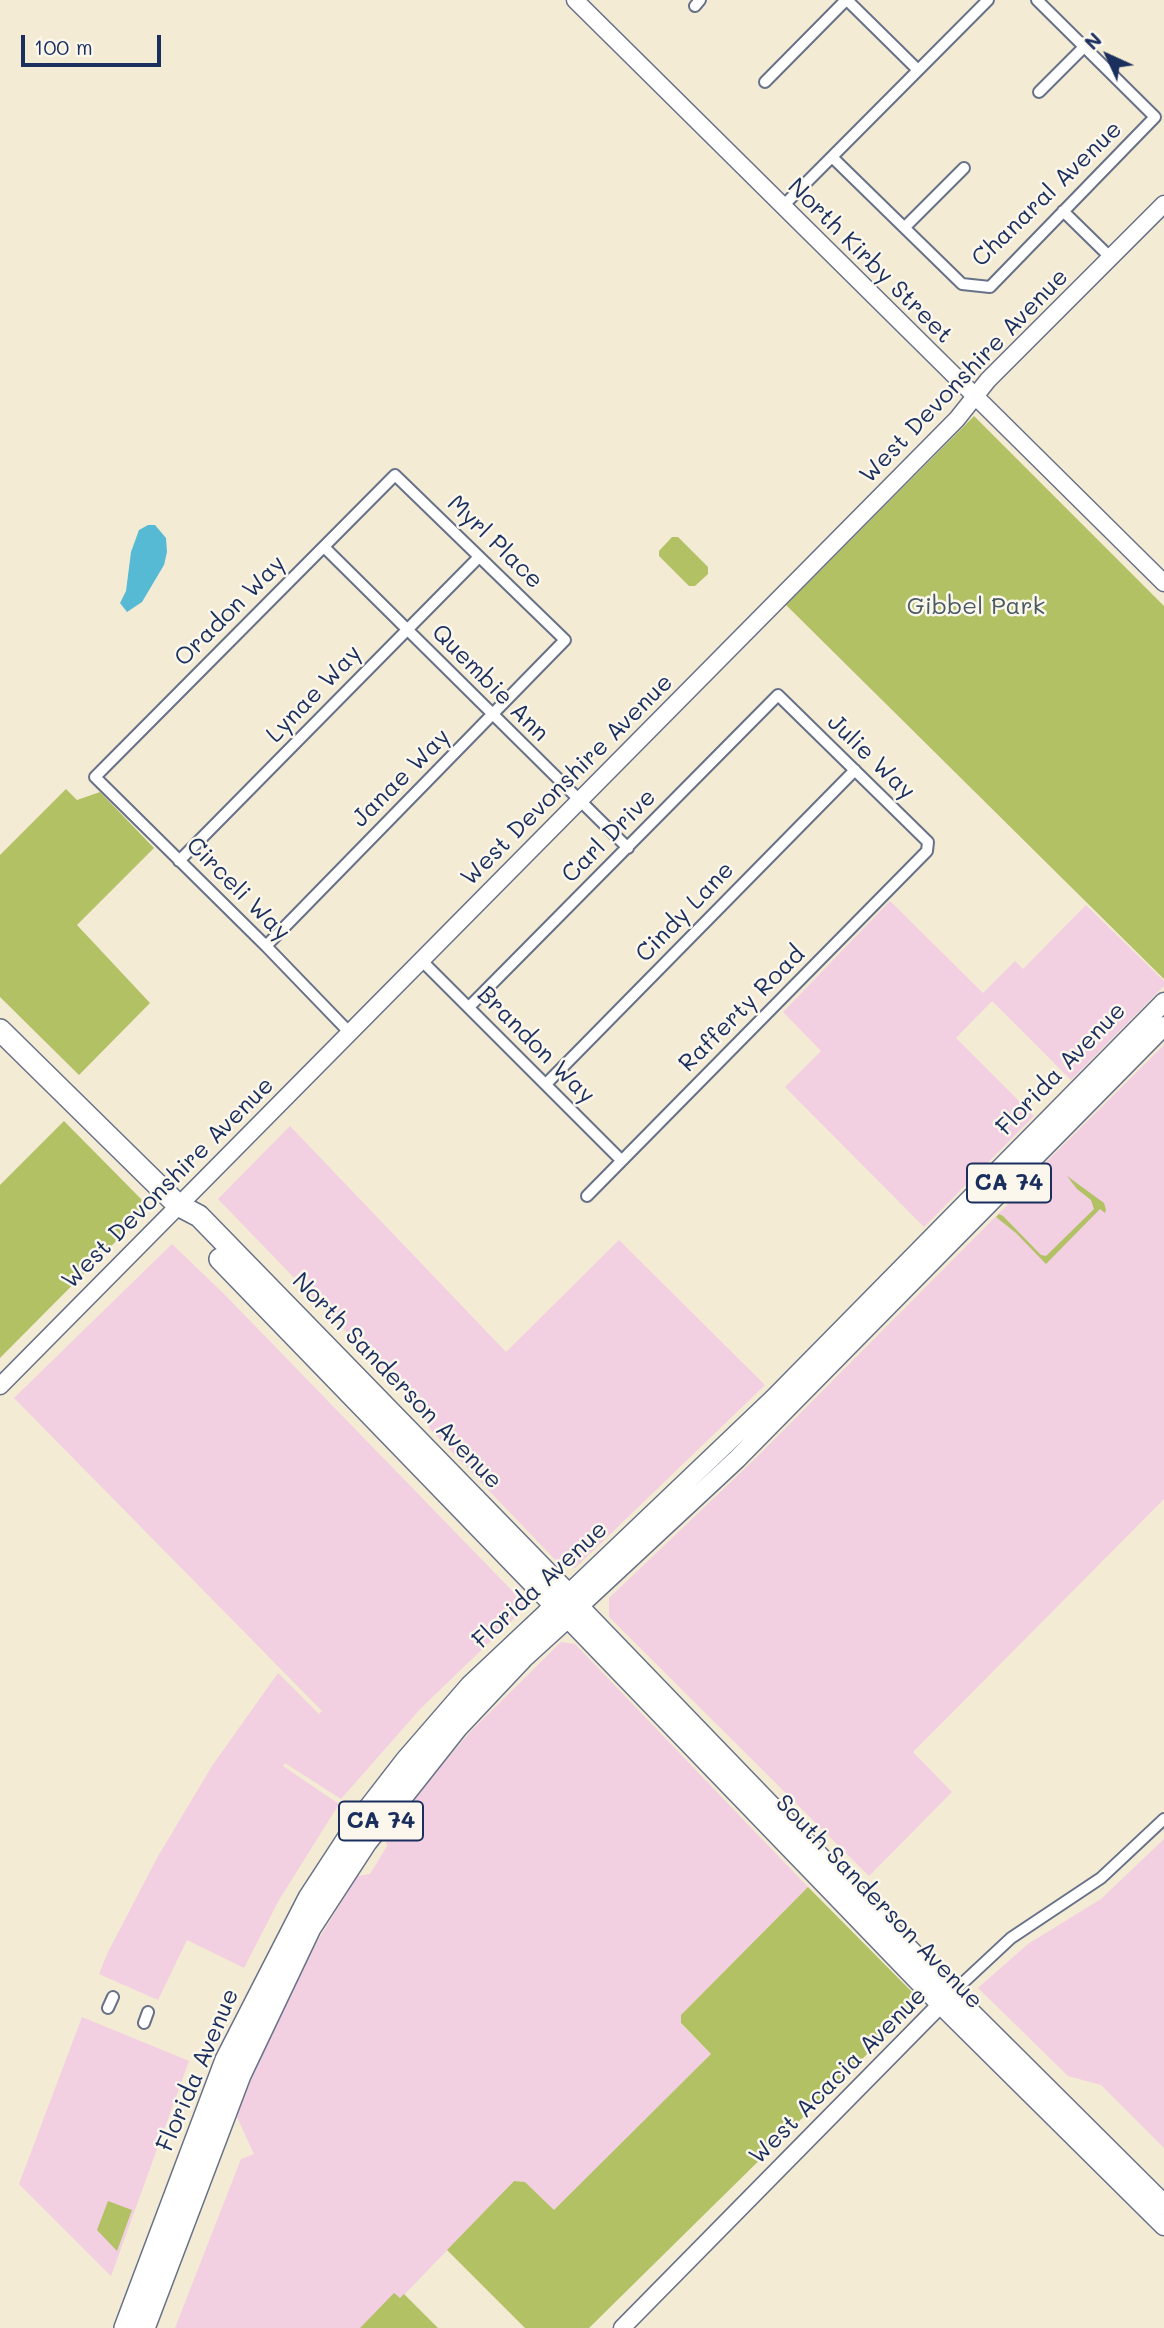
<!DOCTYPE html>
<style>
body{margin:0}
#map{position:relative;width:1164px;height:2328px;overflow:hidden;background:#f4ebd5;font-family:Mali,sans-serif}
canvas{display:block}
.north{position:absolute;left:1073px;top:21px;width:70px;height:70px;-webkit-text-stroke:5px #fbf7ec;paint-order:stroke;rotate:315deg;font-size:19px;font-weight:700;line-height:28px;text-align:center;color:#1b2f5e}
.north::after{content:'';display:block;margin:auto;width:24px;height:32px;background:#1b2f5e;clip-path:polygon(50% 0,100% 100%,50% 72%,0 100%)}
.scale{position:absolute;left:21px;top:35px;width:140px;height:32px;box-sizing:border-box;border:4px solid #1b2f5e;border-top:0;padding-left:9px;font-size:21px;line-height:24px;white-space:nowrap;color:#1b2f5e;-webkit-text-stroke:5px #fbf7ec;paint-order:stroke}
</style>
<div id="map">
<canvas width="1164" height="2328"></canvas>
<div class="north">N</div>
<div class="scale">100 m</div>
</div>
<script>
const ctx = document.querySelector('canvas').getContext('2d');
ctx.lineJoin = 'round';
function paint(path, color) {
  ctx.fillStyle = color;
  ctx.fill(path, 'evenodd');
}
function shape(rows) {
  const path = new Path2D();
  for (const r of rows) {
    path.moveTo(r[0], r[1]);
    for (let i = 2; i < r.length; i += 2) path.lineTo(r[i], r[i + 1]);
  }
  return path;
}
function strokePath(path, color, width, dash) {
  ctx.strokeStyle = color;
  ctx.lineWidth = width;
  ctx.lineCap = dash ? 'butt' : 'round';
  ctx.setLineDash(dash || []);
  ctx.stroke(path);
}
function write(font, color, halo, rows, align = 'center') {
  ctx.font = font + ' Mali,sans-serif';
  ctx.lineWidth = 5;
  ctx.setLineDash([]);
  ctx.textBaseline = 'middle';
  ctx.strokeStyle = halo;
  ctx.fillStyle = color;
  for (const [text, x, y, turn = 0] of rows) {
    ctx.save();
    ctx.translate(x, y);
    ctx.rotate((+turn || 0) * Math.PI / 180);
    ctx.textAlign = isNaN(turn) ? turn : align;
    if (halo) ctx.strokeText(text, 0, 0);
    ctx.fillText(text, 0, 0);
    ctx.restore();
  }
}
paint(shape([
 [890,901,983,993,1015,961,1023,969,1086,905,1164,981,1164,986,1071,1080,992,1001,956,1038,1034,1116,924,1227,785,1087,821,1051,783,1012],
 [1164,1045,1164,1499,913,1752,952,1792,869,1876,609,1617,609,1598,755,1459,1008,1204,1014,1194],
 [290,1126,506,1352,619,1240,765,1385,575,1568,562,1567,430,1429,414,1402,218,1199],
 [172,1244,224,1294,524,1603,521,1612,421,1708,341,1799,285,1763,283,1766,339,1804,279,1900,244,1968,187,1940,158,2000,99,1974,107,1954,157,1858,212,1766,278,1673,319,1714,322,1711,14,1398],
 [561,1642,575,1644,808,1887,681,2015,681,2024,711,2054,554,2211,525,2182,514,2181,400,2299,394,2294,360,2328,175,2328,241,2159,254,2154,236,2115,273,2028,305,1962,357,1876,370,1874,387,1846,385,1836,426,1784,471,1731],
 [1164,1839,1164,2148,1101,2085,1068,2076,978,1988,1028,1944,1101,1899],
 [82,2017,189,2061,111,2276,19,2184]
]), '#f2cfe1');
paint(shape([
 [974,416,1164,606,1164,979,786,605],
 [672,537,678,537,708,567,708,574,695,586,689,586,659,556,659,551],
 [66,789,77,800,100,792,154,848,77,925,150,1003,79,1075,0,997,0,855],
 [64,1121,143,1201,143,1214,0,1358,0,1185],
 [1067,1176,1104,1203,1106,1210,1105,1213,1100,1209,1046,1264,1016,1233,996,1217,999,1214,1003,1216,1041,1255,1046,1256,1094,1209,1091,1200,1077,1189],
 [808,1887,915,1995,915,2007,589,2328,525,2328,447,2250,514,2181,525,2182,554,2210,711,2054,681,2023,681,2015],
 [108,2201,132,2210,117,2251,97,2230],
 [394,2293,400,2298,404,2294,438,2328,360,2328]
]), '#b1c164');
paint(shape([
 [148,525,155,525,166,538,167,552,164,565,142,602,127,612,120,603,126,591,131,552,139,530]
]), '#56bad4');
const street = shape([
 [847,0,918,70],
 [695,6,700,0],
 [765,82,846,0],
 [1039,92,1084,47],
 [832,157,962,284,990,287,1155,117,1037,0],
 [783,206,988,0],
 [1063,211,1111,258],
 [905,227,964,168],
 [324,547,628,848],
 [179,861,479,557],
 [266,946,565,640,395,475,95,777,266,946,349,1032],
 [421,960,621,1160],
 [469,1007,778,695,928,842,927,851,587,1196],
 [546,1084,855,770],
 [952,1993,1011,1938,1101,1878,1164,1819],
 [108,2008,113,1997],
 [144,2023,148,2012]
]);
const secondary = shape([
 [575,0,1164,583],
 [0,1386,957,419,988,380,1164,204],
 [622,2328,949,1996]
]);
const primary = shape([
 [1164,1002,773,1399,556,1606,940,2004,1164,2226],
 [1164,1026,737,1459,579,1606,952,1993,1164,2204]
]);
const highway = shape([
 [0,1030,178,1205,199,1216,579,1606,523,1657,457,1727,366,1842,310,1928,240,2075,144,2328],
 [125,2328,226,2060,309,1898,358,1823,406,1761,471,1686,556,1606,220,1259]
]);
strokePath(street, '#677188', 14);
strokePath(secondary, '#677188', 19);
strokePath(primary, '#677188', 21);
strokePath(highway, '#677188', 24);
strokePath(street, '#fff', 10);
strokePath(secondary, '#fff', 16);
strokePath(primary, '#fff', 18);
strokePath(highway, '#fff', 21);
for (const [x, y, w] of [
 [1009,1183,84],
 [381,1821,84]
]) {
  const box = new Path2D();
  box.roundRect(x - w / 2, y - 19.5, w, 39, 5);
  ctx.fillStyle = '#fbf7ec';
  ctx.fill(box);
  strokePath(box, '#1b2f5e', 2);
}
write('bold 23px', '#1b2f5e', null, [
 ["CA 74",1009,1183],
 ["CA 74",381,1821]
]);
write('24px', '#1b2f5e', '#fbf7ec', [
 ["Chanaral Avenue",1047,194,-44],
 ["North Kirby Street",870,261,45],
 ["West Devonshire Avenue",964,376,-46],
 ["Myrl Place",495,542,44],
 ["Oradon Way",230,611,-45],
 ["Quembie Ann",490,683,45],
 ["Lynae Way",314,694,-46],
 ["Julie Way",871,757,44],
 ["Janae Way",401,778,-45],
 ["West Devonshire Avenue",567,780,-45],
 ["Carl Drive",609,836,-45],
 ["Circeli Way",238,889,45],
 ["Cindy Lane",685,912,-46],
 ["Rafferty Road",742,1009,-45],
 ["Brandon Way",536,1045,45],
 ["Florida Avenue",1061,1069,-46],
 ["West Devonshire Avenue",168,1183,-45],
 ["North Sanderson Avenue",397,1381,46],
 ["Florida Avenue",540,1585,-43],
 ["South Sanderson Avenue",879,1902,46],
 ["Florida Avenue",198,2070,-67],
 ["West Acacia Avenue",838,2076,-45]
]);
write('24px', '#485b60', '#fbf7ec', [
 ["Gibbel Park",976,607]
]);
</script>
